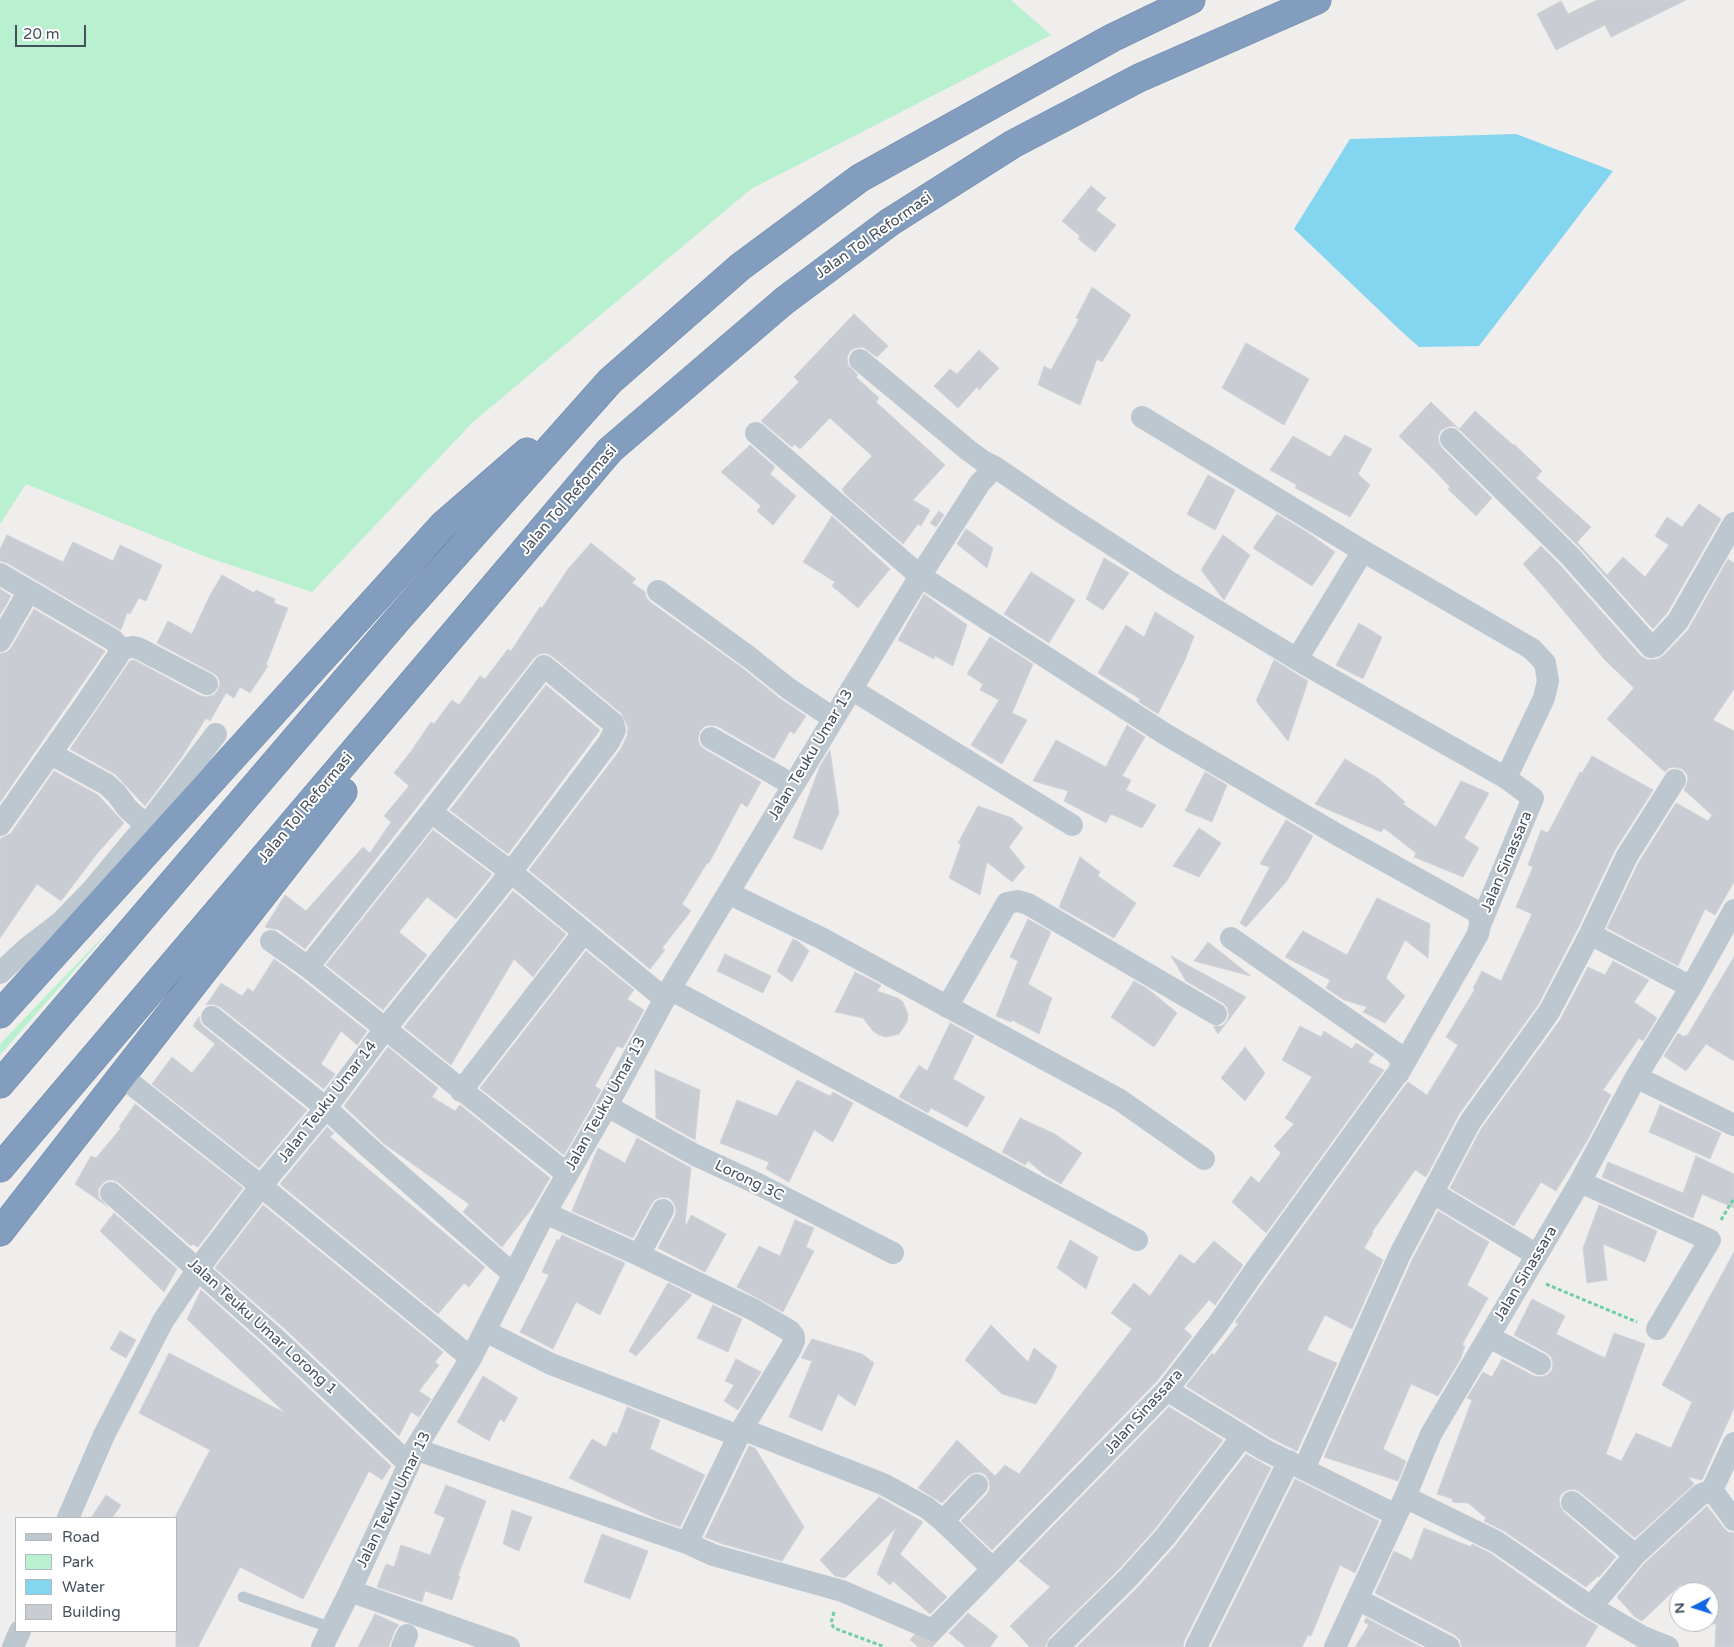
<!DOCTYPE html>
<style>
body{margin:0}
#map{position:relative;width:1734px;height:1647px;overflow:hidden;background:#f0eded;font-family:"Varela Round",sans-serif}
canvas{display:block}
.legend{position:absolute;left:15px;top:1517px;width:162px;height:115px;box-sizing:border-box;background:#fff;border:1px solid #b4b9bd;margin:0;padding:6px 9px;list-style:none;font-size:15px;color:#44505b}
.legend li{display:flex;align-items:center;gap:10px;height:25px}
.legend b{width:25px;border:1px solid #b4b9bd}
.north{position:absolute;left:1669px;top:1582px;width:50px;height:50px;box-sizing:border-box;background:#fff;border:1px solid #b4b9bd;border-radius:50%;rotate:265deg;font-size:14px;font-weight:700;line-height:20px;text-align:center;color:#44505b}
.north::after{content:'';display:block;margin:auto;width:18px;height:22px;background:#1267e5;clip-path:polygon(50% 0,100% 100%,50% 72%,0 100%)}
.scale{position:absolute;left:15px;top:25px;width:71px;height:22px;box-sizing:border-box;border:2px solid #44505b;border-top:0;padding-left:6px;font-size:15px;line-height:18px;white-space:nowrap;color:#44505b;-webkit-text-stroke:4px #fff;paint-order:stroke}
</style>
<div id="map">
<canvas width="1734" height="1647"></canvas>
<ul class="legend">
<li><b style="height:6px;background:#bcc7d0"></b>Road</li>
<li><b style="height:14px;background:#b8f0d0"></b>Park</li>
<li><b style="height:14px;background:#84d5ef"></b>Water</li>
<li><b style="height:14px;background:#c9ccd2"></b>Building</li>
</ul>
<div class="north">N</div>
<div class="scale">20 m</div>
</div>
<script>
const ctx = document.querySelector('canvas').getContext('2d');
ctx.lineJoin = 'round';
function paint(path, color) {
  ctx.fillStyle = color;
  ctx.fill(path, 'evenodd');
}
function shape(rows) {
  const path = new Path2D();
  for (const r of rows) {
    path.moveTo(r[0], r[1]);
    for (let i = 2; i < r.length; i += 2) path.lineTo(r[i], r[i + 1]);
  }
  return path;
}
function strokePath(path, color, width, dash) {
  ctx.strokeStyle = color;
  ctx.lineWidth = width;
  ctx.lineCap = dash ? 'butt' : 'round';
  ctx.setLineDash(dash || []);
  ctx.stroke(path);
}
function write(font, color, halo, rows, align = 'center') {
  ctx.font = font + ' "Varela Round",sans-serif';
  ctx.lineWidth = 4;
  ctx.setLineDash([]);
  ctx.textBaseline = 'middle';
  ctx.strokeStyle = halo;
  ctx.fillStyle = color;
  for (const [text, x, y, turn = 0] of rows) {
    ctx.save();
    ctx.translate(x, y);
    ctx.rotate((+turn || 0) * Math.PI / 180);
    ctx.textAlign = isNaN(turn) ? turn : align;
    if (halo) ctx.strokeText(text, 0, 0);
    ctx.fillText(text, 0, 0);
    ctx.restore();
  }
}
paint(shape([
 [0,0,1011,0,1051,35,751,189,473,422,312,592,206,557,26,484,0,524],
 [116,923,0,1055,0,1044]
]), '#b8f0d0');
paint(shape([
 [1516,134,1613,171,1479,346,1419,347,1401,331,1294,229,1350,139]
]), '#84d5ef');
const building = shape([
 [1597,0,1686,0,1611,37,1605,25,1556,50,1537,14,1561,1,1568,14,1597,0],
 [1091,186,1106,198,1096,210,1116,225,1095,252,1078,239,1080,236,1062,221,1091,186],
 [1092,287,1131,315,1102,362,1097,359,1080,405,1038,385,1044,366,1051,370,1079,319,1076,318,1092,287],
 [854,314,888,346,877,357,863,347,855,348,850,351,847,357,848,365,858,375,856,377,879,398,876,402,945,465,913,500,930,510,921,526,918,524,903,544,845,494,842,489,872,456,830,418,800,449,794,444,792,447,761,421,799,382,794,377,854,314],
 [1246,343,1309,379,1284,425,1222,388,1246,343],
 [979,350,999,368,979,390,977,387,958,408,934,386,950,369,957,374,979,350],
 [1431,402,1459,429,1475,411,1513,445,1514,444,1542,471,1536,478,1591,527,1577,542,1607,575,1623,557,1645,577,1669,545,1655,536,1667,517,1682,527,1699,504,1721,519,1667,613,1653,629,1579,547,1460,430,1454,426,1447,427,1441,430,1438,436,1439,443,1442,448,1492,498,1476,516,1448,489,1450,487,1435,471,1399,436,1431,402],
 [1345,435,1372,449,1358,474,1370,485,1350,517,1295,488,1297,485,1270,470,1293,436,1330,457,1345,435],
 [750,445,775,467,770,474,796,496,773,525,757,511,761,506,721,472,750,445],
 [1208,475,1235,490,1215,530,1187,514,1208,475],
 [939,511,944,515,936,527,930,523,939,511],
 [1277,514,1307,532,1335,552,1312,586,1253,548,1277,514],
 [832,516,890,569,858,608,832,586,835,582,803,562,832,516],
 [966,529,993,548,987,568,957,544,966,529],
 [7,535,63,562,73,542,113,561,120,545,162,565,146,601,139,598,130,614,127,613,121,630,7,563,0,561,0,549,7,535],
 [1223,535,1250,555,1224,600,1201,570,1223,535],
 [591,543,636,579,632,583,645,592,646,597,650,602,741,667,782,700,806,716,794,734,790,731,774,759,717,726,710,725,705,726,700,731,698,739,700,745,704,749,761,782,747,807,741,803,709,863,707,863,682,904,691,911,662,948,665,950,650,969,529,870,620,750,627,736,628,727,621,713,552,656,546,653,539,654,534,658,305,949,279,930,265,927,285,895,306,911,363,847,370,853,391,822,384,816,409,786,394,773,412,750,431,722,434,724,452,700,459,705,480,676,485,679,508,649,511,651,540,607,542,608,568,569,591,543],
 [1541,546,1560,565,1641,656,1648,660,1658,659,1664,655,1688,630,1728,559,1734,563,1734,689,1713,720,1734,731,1734,882,1715,915,1705,909,1678,966,1607,928,1639,862,1676,803,1708,821,1712,815,1684,790,1688,780,1687,774,1682,769,1675,767,1669,768,1665,772,1607,719,1634,688,1605,660,1542,585,1523,564,1541,546],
 [1104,558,1129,573,1103,610,1086,599,1104,558],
 [1031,572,1075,600,1049,643,1004,614,1031,572],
 [222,575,254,593,256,590,275,599,274,603,288,608,266,665,268,666,250,693,240,687,234,698,226,693,210,721,206,718,181,758,145,806,115,774,70,749,130,661,134,660,201,696,207,697,214,695,218,690,220,683,218,677,213,673,157,643,168,621,192,634,210,595,222,575],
 [0,589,11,596,0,615,0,589],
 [924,594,967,625,953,666,935,656,934,659,898,640,924,594],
 [34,609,105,651,0,802,0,654,7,652,11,648,34,609],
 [1155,612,1194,636,1185,660,1158,714,1139,702,1140,699,1098,673,1126,625,1144,637,1155,612],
 [1359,623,1382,637,1363,679,1336,665,1359,623],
 [990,637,1033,664,1012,713,1027,720,1002,764,971,745,999,700,980,690,983,684,967,674,990,637],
 [1274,660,1308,681,1288,741,1256,701,1274,660],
 [546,685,600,730,508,854,450,810,546,685],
 [1127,725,1145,737,1122,776,1131,780,1126,790,1156,805,1142,828,1111,814,1106,823,1064,801,1068,791,1033,781,1056,740,1106,767,1127,725],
 [830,750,839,813,822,850,793,838,820,766,830,750],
 [1592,756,1653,790,1615,850,1578,928,1538,1005,1459,1114,1426,1177,1415,1170,1372,1232,1373,1233,1364,1248,1383,1260,1352,1329,1325,1315,1307,1350,1337,1363,1297,1451,1271,1438,1186,1386,1212,1353,1214,1355,1238,1324,1235,1322,1267,1277,1406,1084,1408,1082,1427,1095,1458,1045,1446,1037,1475,989,1473,988,1482,971,1501,981,1532,914,1516,907,1533,867,1528,865,1541,830,1548,833,1580,772,1582,773,1592,756],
 [1345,759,1379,779,1405,802,1403,804,1436,827,1461,781,1489,793,1464,838,1479,848,1463,877,1414,857,1416,853,1384,828,1381,832,1315,804,1345,759],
 [54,771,98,795,124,823,96,855,61,901,37,884,0,938,0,839,11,833,54,771],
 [1205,772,1227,785,1212,822,1185,811,1205,772],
 [978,806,1012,818,1023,828,1009,847,1025,867,1012,882,987,862,980,895,949,878,961,844,958,843,978,806],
 [1286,820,1313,836,1286,882,1246,927,1240,923,1270,867,1260,864,1286,820],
 [1199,828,1221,843,1199,877,1173,866,1199,828],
 [433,830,492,874,456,919,427,897,399,932,427,955,383,1010,326,965,433,830],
 [1080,857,1100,872,1098,876,1136,903,1114,938,1059,907,1080,857],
 [513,891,566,934,533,977,514,959,451,1065,404,1027,513,891],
 [1377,898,1430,924,1428,958,1405,940,1386,978,1405,996,1385,1023,1363,1012,1367,1007,1344,1000,1326,988,1330,980,1285,957,1303,931,1347,955,1377,898],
 [1028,919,1051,932,1028,984,1052,998,1039,1034,1012,1020,1011,1022,996,1016,1018,961,1010,957,1028,919],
 [793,939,799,942,809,951,792,982,777,971,793,939],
 [1208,942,1251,976,1194,961,1208,942],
 [586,951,634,990,627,999,644,1010,623,1048,617,1046,595,1086,601,1090,564,1155,480,1088,586,951],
 [725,954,771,976,763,993,717,971,725,954],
 [1171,956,1246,997,1218,1034,1213,1026,1222,1026,1227,1021,1229,1015,1227,1007,1223,1003,1186,981,1171,956],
 [1734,957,1734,1061,1706,1044,1686,1071,1664,1056,1678,1033,1684,1037,1685,1035,1687,1036,1734,957],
 [274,959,300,978,367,1031,357,1045,341,1031,321,1064,335,1074,324,1089,220,1007,213,1004,206,1005,221,983,242,996,248,988,253,992,274,959],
 [1613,961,1649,980,1634,1002,1657,1018,1643,1041,1639,1038,1603,1090,1611,1095,1587,1141,1556,1191,1541,1182,1514,1226,1450,1188,1481,1129,1560,1020,1588,967,1605,975,1613,961],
 [855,972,881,985,877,991,898,998,903,1002,908,1015,907,1022,899,1034,886,1037,879,1035,873,1031,863,1018,835,1012,855,972],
 [1134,981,1148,989,1177,1013,1154,1047,1111,1017,1134,981],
 [199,1017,200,1022,204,1027,307,1110,259,1168,152,1084,172,1057,192,1073,215,1044,193,1026,199,1017],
 [950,1023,974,1036,953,1079,985,1097,967,1127,931,1108,928,1113,899,1097,919,1065,927,1071,950,1023],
 [1300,1026,1321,1037,1324,1031,1352,1049,1356,1043,1374,1054,1368,1062,1384,1070,1266,1233,1232,1202,1251,1176,1259,1183,1281,1153,1274,1146,1294,1124,1285,1118,1312,1077,1282,1060,1300,1026],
 [388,1047,438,1088,432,1097,455,1111,460,1105,550,1178,533,1207,502,1247,463,1212,469,1204,383,1143,344,1106,388,1047],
 [1245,1047,1265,1073,1245,1101,1221,1078,1245,1047],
 [655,1070,700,1090,695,1140,656,1118,655,1070],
 [797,1080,830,1096,833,1092,853,1103,833,1142,814,1130,789,1182,766,1169,769,1162,720,1143,737,1100,777,1116,797,1080],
 [135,1104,243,1188,198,1247,192,1244,191,1246,119,1183,113,1180,107,1180,102,1184,98,1190,99,1198,108,1207,75,1184,91,1156,96,1158,121,1128,119,1127,135,1104],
 [1660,1105,1721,1133,1710,1159,1649,1132,1660,1105],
 [1020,1118,1055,1134,1082,1153,1061,1184,1045,1175,1028,1161,1025,1165,1002,1152,1020,1118],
 [327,1127,334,1133,330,1137,485,1267,469,1287,464,1283,438,1314,280,1184,327,1127],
 [637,1138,691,1168,685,1224,687,1224,691,1215,726,1234,705,1272,658,1248,675,1216,676,1210,674,1203,669,1198,662,1197,656,1199,652,1203,633,1238,572,1211,598,1148,625,1163,637,1138],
 [1696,1156,1734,1174,1734,1208,1702,1194,1693,1218,1602,1177,1608,1162,1683,1193,1696,1156],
 [263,1205,443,1352,435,1362,439,1365,419,1391,431,1399,419,1417,411,1412,399,1436,284,1328,215,1268,263,1205],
 [1599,1205,1657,1231,1645,1262,1603,1244,1607,1280,1587,1283,1583,1248,1599,1205],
 [1438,1211,1489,1242,1467,1285,1488,1298,1462,1345,1465,1346,1460,1360,1438,1396,1411,1384,1383,1449,1406,1461,1398,1481,1324,1457,1412,1260,1438,1211],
 [114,1213,177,1269,164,1292,100,1231,114,1213],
 [795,1220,814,1228,806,1247,814,1251,783,1312,737,1287,759,1246,780,1256,795,1220],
 [562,1235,625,1263,600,1315,576,1302,553,1349,520,1332,549,1275,542,1272,557,1239,559,1241,562,1235],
 [1070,1240,1098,1257,1086,1289,1057,1268,1070,1240],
 [1214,1241,1243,1265,1215,1305,1209,1300,1184,1329,1192,1336,1157,1381,992,1550,961,1521,987,1494,990,1488,989,1481,986,1475,980,1472,973,1473,968,1476,942,1503,918,1488,957,1440,995,1476,1005,1465,1019,1474,1132,1329,1111,1313,1134,1283,1150,1296,1180,1254,1194,1264,1214,1241],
 [1734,1252,1734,1408,1702,1480,1688,1477,1694,1484,1635,1538,1580,1492,1574,1489,1568,1490,1562,1493,1559,1499,1560,1506,1564,1512,1616,1557,1599,1577,1598,1576,1586,1587,1504,1531,1484,1521,1486,1518,1468,1503,1452,1502,1453,1499,1437,1494,1472,1400,1467,1398,1483,1372,1492,1377,1502,1359,1534,1376,1540,1377,1547,1375,1552,1370,1553,1364,1551,1357,1547,1353,1514,1335,1532,1299,1565,1316,1556,1334,1605,1358,1614,1333,1645,1344,1606,1454,1621,1461,1636,1433,1671,1448,1692,1402,1662,1385,1734,1252],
 [668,1283,692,1295,636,1356,629,1351,668,1283],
 [201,1290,266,1348,391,1466,382,1480,369,1471,303,1599,240,1567,198,1647,176,1647,176,1515,210,1450,139,1413,169,1353,285,1413,187,1319,201,1290],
 [713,1305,742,1319,728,1352,697,1338,713,1305],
 [991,1325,1028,1362,1034,1348,1057,1366,1052,1377,1036,1404,1002,1394,965,1360,991,1325],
 [120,1331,136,1340,126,1358,110,1349,120,1331],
 [812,1339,862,1354,874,1363,855,1406,838,1394,822,1431,789,1417,812,1361,801,1358,812,1339],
 [736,1359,761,1372,738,1410,724,1401,734,1385,725,1381,736,1359],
 [483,1376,518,1398,504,1422,500,1419,489,1441,457,1422,483,1376],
 [627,1407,660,1420,650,1449,705,1475,680,1527,657,1519,569,1478,592,1439,606,1447,613,1432,617,1434,627,1407],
 [1169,1407,1223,1440,1155,1529,1119,1569,1049,1638,1045,1647,1030,1647,1010,1626,1050,1587,1019,1561,1169,1407],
 [749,1446,755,1448,804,1527,782,1561,723,1544,705,1537,749,1446],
 [1246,1454,1271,1468,1184,1641,1183,1647,1077,1647,1138,1587,1175,1546,1246,1454],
 [1295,1479,1379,1521,1355,1573,1340,1565,1311,1636,1308,1635,1302,1647,1211,1647,1295,1479],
 [446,1485,486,1501,458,1576,460,1576,452,1600,425,1591,422,1602,377,1587,386,1564,394,1567,401,1545,430,1555,445,1518,434,1513,446,1485],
 [106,1495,121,1505,112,1518,91,1518,106,1495],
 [879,1497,923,1522,900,1554,947,1597,930,1614,893,1581,890,1585,877,1574,896,1528,845,1578,835,1576,820,1560,879,1497],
 [1707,1506,1724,1528,1728,1532,1734,1533,1734,1647,1715,1647,1716,1624,1679,1622,1709,1622,1709,1592,1681,1592,1681,1584,1642,1621,1635,1617,1617,1597,1644,1564,1707,1506],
 [512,1510,532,1517,519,1551,503,1544,512,1510],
 [1424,1528,1471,1547,1472,1544,1490,1553,1566,1607,1598,1626,1585,1647,1462,1647,1460,1640,1455,1635,1375,1593,1394,1551,1412,1560,1424,1528],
 [602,1534,648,1551,630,1599,584,1582,602,1534],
 [968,1613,998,1636,990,1647,966,1647,949,1633,968,1613],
 [375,1614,399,1625,395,1630,389,1646,389,1647,358,1647,375,1614],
 [1366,1618,1421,1647,1355,1647,1369,1625,1364,1622,1366,1618]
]);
paint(building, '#c9ccd2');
strokePath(building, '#d0d3d9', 1);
strokePath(shape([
 [918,1647,933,1630]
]), '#ceced0', 22, [22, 11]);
const highway = shape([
 [0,1014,443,525,527,452],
 [0,1084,398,619,610,381,740,267,860,178,1112,38,1191,0],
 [0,1168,610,450,784,301,890,222,1013,144,1139,78,1317,0],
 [0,1232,343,792]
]);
strokePath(highway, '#6d88aa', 29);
strokePath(shape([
 [1721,1220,1734,1198],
 [1546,1284,1637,1322],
 [834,1612,831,1623,834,1628,885,1647]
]), '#6fcfa3', 3, [4, 2.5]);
strokePath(shape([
 [243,1597,332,1628]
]), '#bcc7d0', 11);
strokePath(shape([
 [860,360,968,450,983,461,995,467,980,483,920,576,1165,734,1338,835,1479,913,1480,925,1478,934,1398,1074],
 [1142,417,1363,551,1532,649,1545,663,1548,681,1544,698,1506,778],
 [1451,439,1570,556,1651,647,1655,646,1678,621,1734,523],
 [995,467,1061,512,1171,583,1310,667,1506,778,1533,798,1480,925],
 [0,574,113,640,117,644,120,650,118,656,82,709,0,825],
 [658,591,749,657,789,689,833,718],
 [0,641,29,591],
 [120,649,133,647,138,648,207,684],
 [1297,659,1363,551],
 [851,689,1072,825],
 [711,738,793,785],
 [51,754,106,784,116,793,128,809,146,825],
 [431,812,511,872,609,742,615,730,613,723,544,666,431,812,308,967,567,1174],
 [728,893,821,938,1120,1100,1204,1159],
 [1590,934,1691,987],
 [271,941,308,967],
 [0,973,27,948,61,922,92,890,156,813,216,734],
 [670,989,1137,1240],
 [947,1007,1007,903,1018,901,1028,904,1216,1014],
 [212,1017,326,1108,366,1145,514,1275],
 [1636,1077,1734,1125],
 [134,1086,261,1186,471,1358],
 [461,1091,584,932],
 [607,1106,695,1155,756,1183,893,1253],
 [1580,1182,1710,1240,1657,1329],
 [111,1193,275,1338,409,1464],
 [1433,1193,1537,1255],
 [545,1213,639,1255,754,1310,790,1331,794,1336,794,1341,791,1348,742,1429,687,1543],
 [639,1255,663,1210],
 [485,1331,551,1364,739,1436],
 [1489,1337,1540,1364],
 [1167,1390,1265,1450,1396,1515],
 [742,1429,883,1484,927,1508,943,1521],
 [1734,1443,1712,1490,1734,1520],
 [415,1449,687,1543,713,1555,842,1591,933,1630,1167,1390,1218,1324,1256,1269,1400,1070,1401,1061,1396,1053,1231,938],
 [1304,1469,1400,1254,1470,1122,1549,1012,1590,934,1627,856,1675,780],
 [977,1485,943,1521,992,1568],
 [1405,1497,1497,1542,1591,1607,1643,1637,1668,1647],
 [1572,1502,1635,1555],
 [68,1518,104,1435,163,1321,198,1269,261,1186,326,1108,385,1029,511,872,665,999],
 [350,1591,509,1647],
 [1357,1599,1449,1647],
 [1591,1607,1635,1555,1700,1495,1712,1490],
 [13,1647,20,1631],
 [322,1647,350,1591,409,1464,415,1449,471,1358,545,1213,607,1106,670,989,920,576,756,433],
 [402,1647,407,1635],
 [1058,1647,1128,1578,1165,1537,1242,1437],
 [1196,1647,1289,1461],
 [1335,1647,1405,1497,1431,1434,1580,1182,1636,1077,1691,987,1734,910]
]), '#bcc7d0', 22);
strokePath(highway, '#829dbe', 28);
write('15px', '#44505b', '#fff', [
 ["Jalan Tol Reformasi",874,236,-35],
 ["Jalan Tol Reformasi",569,500,-49],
 ["Jalan Teuku Umar 13",811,755,-59],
 ["Jalan Tol Reformasi",306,808,-50],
 ["Jalan Sinassara",1507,862,-67],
 ["Jalan Teuku Umar 14",328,1102,-52],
 ["Jalan Teuku Umar 13",606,1104,-61],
 ["Lorong 3C",749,1181,26],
 ["Jalan Sinassara",1526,1274,-59],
 ["Jalan Teuku Umar Lorong 1",262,1327,42],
 ["Jalan Sinassara",1144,1412,-48],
 ["Jalan Teuku Umar 13",394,1500,-64]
]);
</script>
